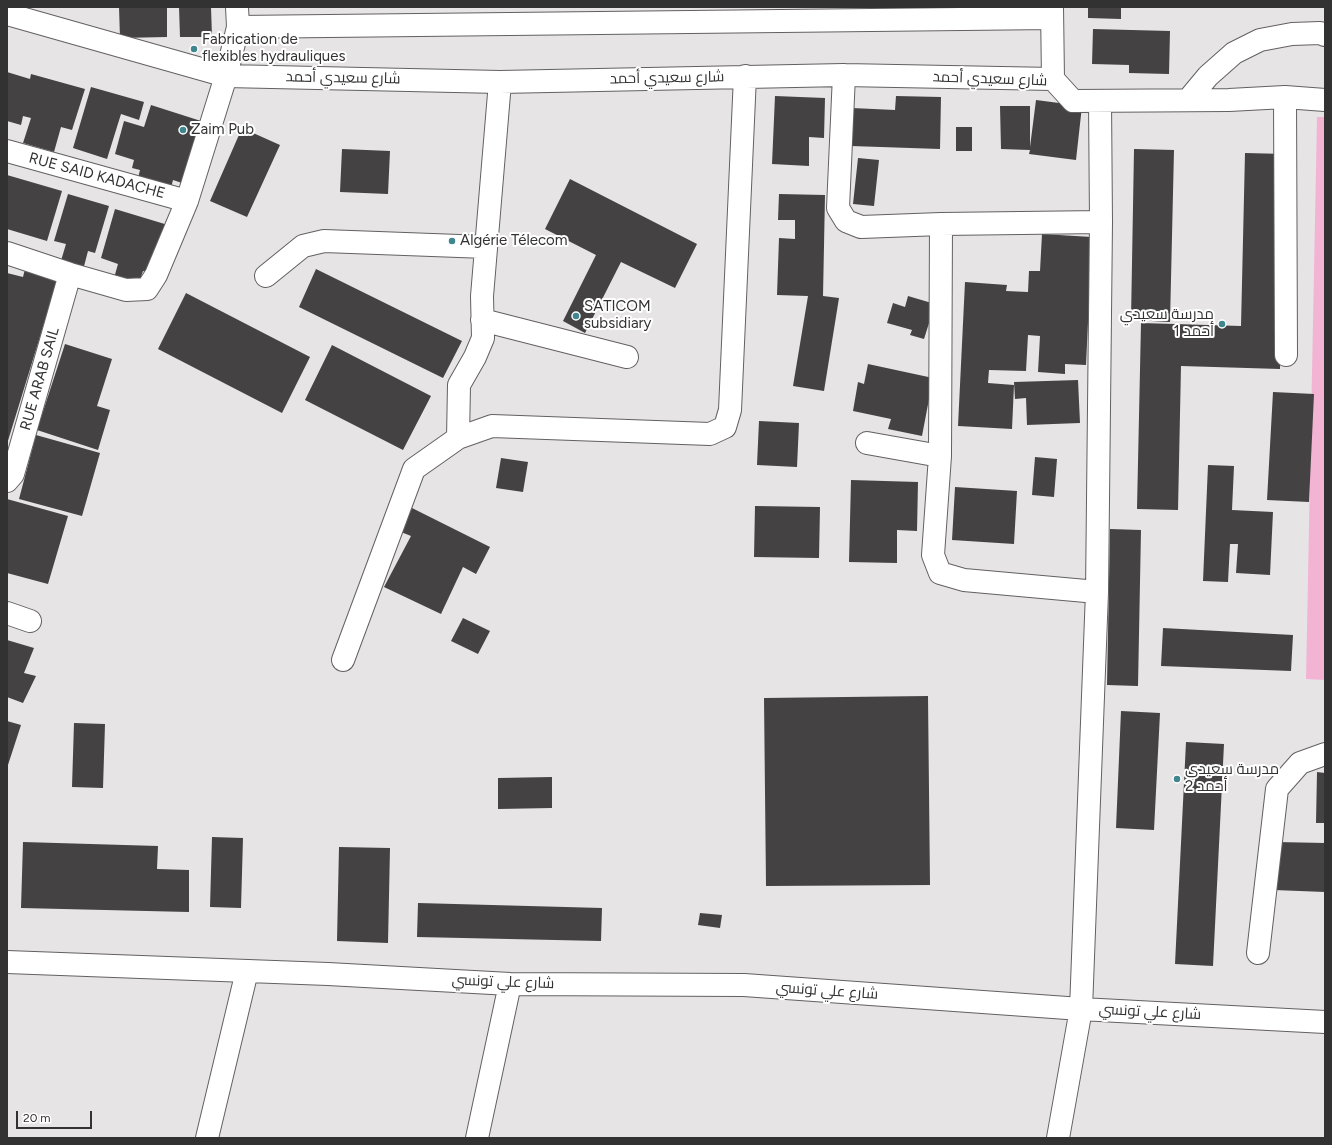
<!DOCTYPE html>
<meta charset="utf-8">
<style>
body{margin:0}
#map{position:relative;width:1332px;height:1145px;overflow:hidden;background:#e7e4e6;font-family:Figtree,sans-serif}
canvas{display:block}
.frame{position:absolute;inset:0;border:8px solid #333232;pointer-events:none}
.scale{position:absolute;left:16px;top:1111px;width:76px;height:18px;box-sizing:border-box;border:2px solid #333232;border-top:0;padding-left:5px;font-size:12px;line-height:14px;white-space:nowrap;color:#333232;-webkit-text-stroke:3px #fff;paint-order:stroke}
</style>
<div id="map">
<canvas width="1332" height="1145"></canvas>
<div class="frame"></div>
<div class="scale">20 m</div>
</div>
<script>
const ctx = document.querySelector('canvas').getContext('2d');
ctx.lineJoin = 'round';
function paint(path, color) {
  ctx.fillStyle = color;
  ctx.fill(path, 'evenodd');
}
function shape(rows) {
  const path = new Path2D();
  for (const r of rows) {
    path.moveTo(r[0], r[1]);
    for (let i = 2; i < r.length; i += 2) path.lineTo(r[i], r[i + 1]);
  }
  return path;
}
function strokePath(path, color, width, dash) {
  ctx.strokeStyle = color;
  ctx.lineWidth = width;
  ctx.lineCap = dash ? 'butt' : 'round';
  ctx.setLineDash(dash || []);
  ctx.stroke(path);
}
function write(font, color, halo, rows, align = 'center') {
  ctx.font = font + ' Figtree,Cairo,sans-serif';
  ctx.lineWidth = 4;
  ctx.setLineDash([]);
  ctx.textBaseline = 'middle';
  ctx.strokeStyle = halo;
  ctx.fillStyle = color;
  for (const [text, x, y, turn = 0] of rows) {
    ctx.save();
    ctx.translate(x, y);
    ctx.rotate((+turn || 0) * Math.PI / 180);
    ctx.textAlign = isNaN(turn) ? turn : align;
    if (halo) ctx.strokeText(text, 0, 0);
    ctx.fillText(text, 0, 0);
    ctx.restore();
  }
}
paint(shape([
 [1317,117,1325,117,1325,680,1306,679]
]), '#f3b4d4');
paint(shape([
 [119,7,167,7,167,37,120,38],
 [179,7,211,7,212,37,180,37],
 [1088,7,1121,7,1121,19,1088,18],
 [1093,29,1170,31,1169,74,1129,73,1129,65,1092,64],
 [7,72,30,79,31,74,85,89,72,130,61,127,54,152,23,143,31,118,23,116,21,125,7,121],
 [91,87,144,102,139,120,121,114,107,159,73,148],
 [775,96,825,98,824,138,809,137,809,166,772,164],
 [896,96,941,97,940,149,851,146,852,108,895,110],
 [1036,100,1082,106,1076,160,1029,154,1030,150,1001,149,1000,106,1030,106,1030,147],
 [151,105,201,121,182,183,173,180,170,192,137,182,140,170,132,168,134,160,115,154,124,121,144,127],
 [956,127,972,127,972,151,956,151],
 [242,128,280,145,247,217,210,201],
 [342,149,390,151,388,194,340,192],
 [1134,149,1174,150,1170,322,1131,320],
 [1245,153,1285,154,1280,369,1181,366,1178,510,1137,509,1141,323,1241,326],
 [858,158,879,160,874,206,853,204],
 [7,175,62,191,47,241,7,229],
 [570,179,697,244,675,288,621,262,585,333,563,321,596,255,545,229],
 [68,194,109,206,95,253,88,251,83,270,60,264,66,244,54,241],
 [779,194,825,195,823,296,839,298,824,391,793,386,808,296,777,295,779,238,795,239,795,220,778,220],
 [115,209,168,225,153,274,143,271,138,286,114,278,118,264,101,258],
 [1042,234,1092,237,1086,365,1065,364,1065,374,1038,372,1040,336,1028,335,1026,371,989,370,988,383,1014,385,1012,429,958,426,965,282,1007,285,1006,291,1028,292,1029,271,1040,271],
 [25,269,58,278,7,444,7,273,23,277],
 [316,269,462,341,443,378,299,307],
 [186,293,310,357,282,413,158,349],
 [908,296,935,304,924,339,910,335,912,330,887,323,893,303,905,307],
 [65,344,112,359,97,406,110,410,98,450,37,430],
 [332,345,431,396,403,450,305,400],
 [868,364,933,378,922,436,888,429,891,419,853,411,858,382,864,384],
 [1078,380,1080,423,1027,425,1026,398,1015,399,1014,382],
 [1273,392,1314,394,1309,502,1267,500],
 [759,421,799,423,797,467,757,465],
 [36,435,100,453,82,516,19,499],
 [1035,457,1057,459,1054,497,1032,495],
 [501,458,528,462,523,492,496,488],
 [1208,465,1234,466,1232,510,1273,512,1270,575,1236,573,1238,544,1230,544,1228,582,1203,581],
 [851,480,918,482,917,531,897,530,897,563,849,562],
 [955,487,1017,491,1014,544,952,540],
 [7,499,68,516,48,584,7,573],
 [755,506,820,507,819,558,754,557],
 [412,508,490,547,476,574,463,567,441,614,384,587,411,536,401,532],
 [1110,529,1141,530,1138,686,1107,685],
 [463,618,490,631,478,654,451,641],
 [1163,628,1293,635,1291,671,1161,666],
 [7,640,34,648,24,673,36,676,23,703,7,697],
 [928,696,930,885,766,886,764,698],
 [1121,711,1160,713,1154,830,1116,828],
 [7,721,21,725,7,768],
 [74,723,105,724,103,788,72,787],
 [1186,742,1224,744,1213,966,1175,964],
 [1317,772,1325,773,1325,823,1316,823],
 [552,777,552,808,498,809,498,778],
 [212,837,243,838,241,908,210,907],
 [23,842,158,846,157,869,189,870,189,912,21,908],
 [1276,842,1325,843,1325,892,1274,890],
 [339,847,390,848,388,943,337,941],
 [418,903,602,908,601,941,417,937],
 [700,913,722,915,720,928,698,925]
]), '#454243');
const minor = shape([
 [1052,7,1053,79],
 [7,14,226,76,500,82,844,75,1053,79,1073,101,1229,100,1285,97,1325,100],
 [238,27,1052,18],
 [844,75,838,208,846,221,861,227,941,224,1101,222],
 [1285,97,1286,355],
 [1188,100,1208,76,1234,53,1260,40,1292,34,1320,33,1325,35],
 [7,151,187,201],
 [941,224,940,456,933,555,940,573,964,580,1097,592],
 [7,253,70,274,126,290,147,289,156,275,187,201,226,76,238,27,237,7],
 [266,276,303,246,324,241,486,247],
 [482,320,627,357],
 [458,438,459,385,475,357,483,338,482,296,500,82],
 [867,443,940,456],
 [7,481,13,474,70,274],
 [7,613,30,621],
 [343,660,414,469,458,438,492,426,710,434,725,427,730,410,745,76],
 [1258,953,1277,789,1300,763,1325,754],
 [7,962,328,974,510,984,744,985,1081,1009,1325,1022],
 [207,1138,247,971],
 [477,1138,510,984],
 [1058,1138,1081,1009,1097,592,1101,222,1100,101]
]);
strokePath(minor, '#636062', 24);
strokePath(minor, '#fff', 22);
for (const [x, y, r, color] of [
 [194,49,4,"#3f868e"],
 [183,130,4,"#3f868e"],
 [452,241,4,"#3f868e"],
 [576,316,4,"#3f868e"],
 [1222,324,4,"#3f868e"],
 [1177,779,4,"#3f868e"]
]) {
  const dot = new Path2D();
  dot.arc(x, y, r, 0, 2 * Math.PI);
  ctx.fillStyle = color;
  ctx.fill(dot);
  strokePath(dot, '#fff', 1.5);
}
write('15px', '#333232', '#fff', [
 ["Fabrication de",202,40],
 ["flexibles hydrauliques",202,57],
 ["Zaim Pub",191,130],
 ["Algérie Télecom",460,241],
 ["SATICOM",584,307],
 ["subsidiary",584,324],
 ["مدرسة سعيدي",1214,315,"right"],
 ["أحمد 1",1214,332,"right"],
 ["مدرسة سعيدي",1185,770],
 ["أحمد 2",1185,787]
], 'left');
write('15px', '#333232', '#fff', [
 ["شارع سعيدي أحمد",343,78,1],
 ["شارع سعيدي أحمد",667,78,-1],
 ["شارع سعيدي أحمد",990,79,2],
 ["RUE SAID KADACHE",97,176,15],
 ["RUE ARAB SAIL",40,379,-74],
 ["شارع علي تونسي",503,982,2],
 ["شارع علي تونسي",827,991,4],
 ["شارع علي تونسي",1150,1012,3]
]);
</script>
